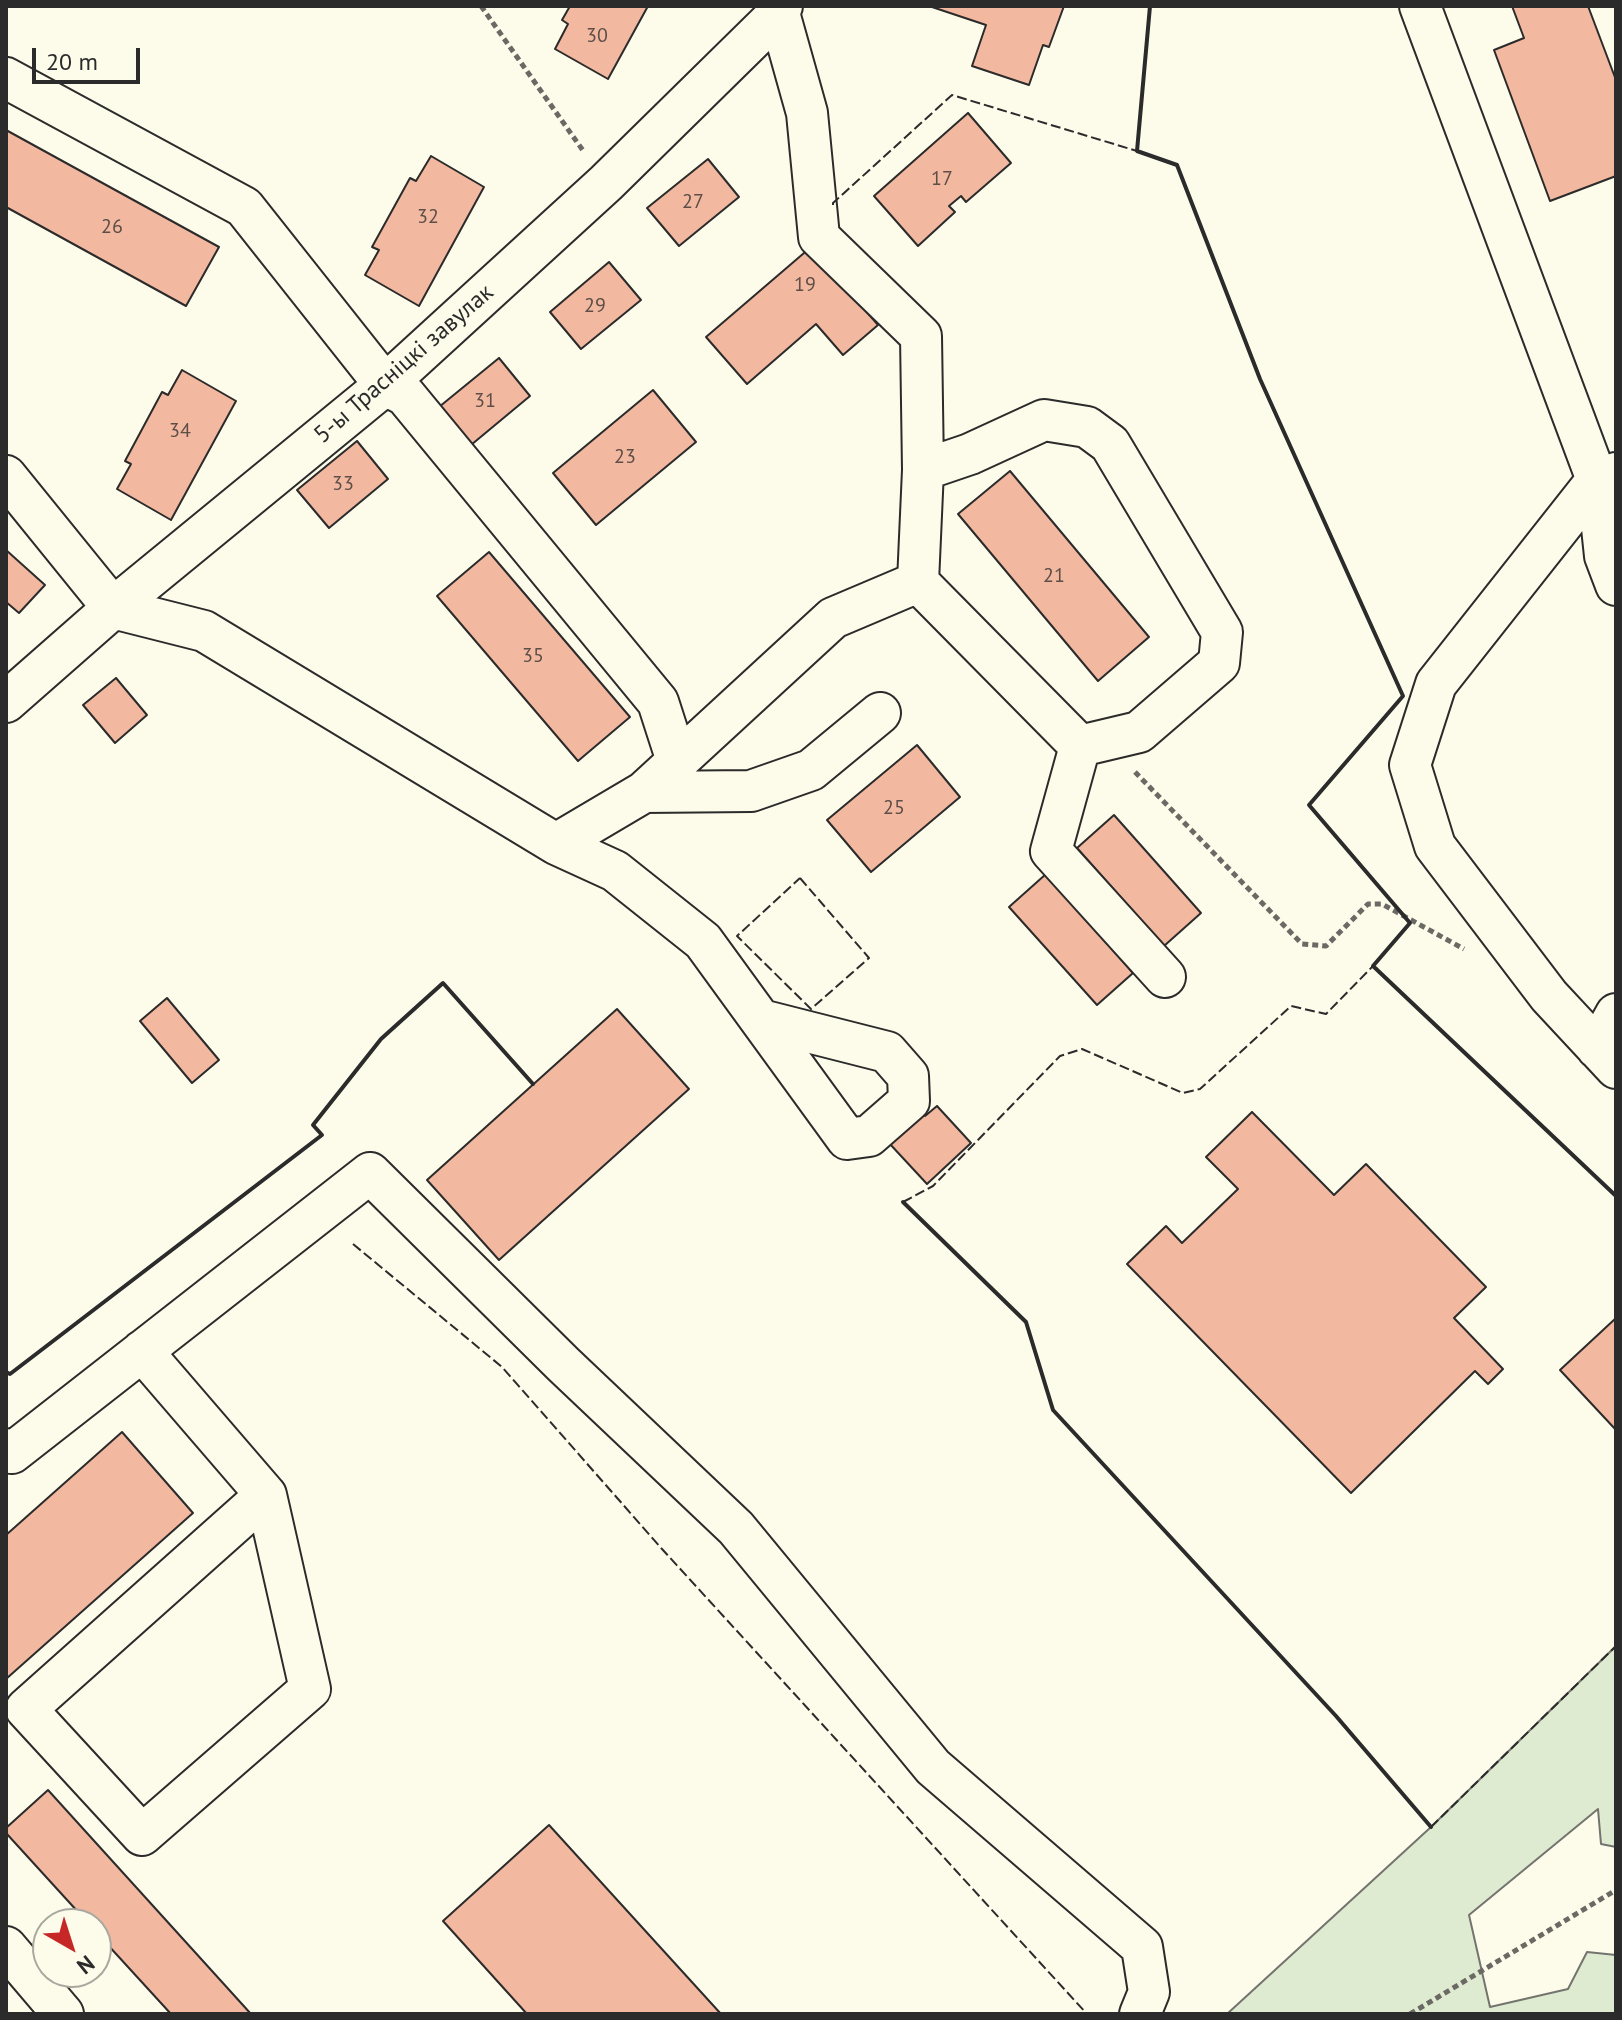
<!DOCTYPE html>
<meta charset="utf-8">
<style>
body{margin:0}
#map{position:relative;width:1622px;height:2020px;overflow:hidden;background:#fdfbea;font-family:"PT Sans",sans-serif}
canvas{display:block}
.frame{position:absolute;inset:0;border:8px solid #2b2b2b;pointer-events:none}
.north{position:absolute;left:32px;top:1908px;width:80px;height:80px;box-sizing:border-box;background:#fdfbea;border:2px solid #a9a89e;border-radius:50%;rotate:141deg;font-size:22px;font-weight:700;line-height:32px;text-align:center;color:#2b2b2b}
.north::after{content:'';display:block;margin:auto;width:28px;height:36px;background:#c62828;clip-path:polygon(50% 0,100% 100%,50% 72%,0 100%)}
.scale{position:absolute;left:32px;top:48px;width:108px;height:36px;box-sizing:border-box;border:4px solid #2b2b2b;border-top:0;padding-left:10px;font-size:24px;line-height:28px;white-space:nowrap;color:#2b2b2b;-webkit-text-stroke:6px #fdfbea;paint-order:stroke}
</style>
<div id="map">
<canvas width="1622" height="2020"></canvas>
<div class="frame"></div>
<div class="north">N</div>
<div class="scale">20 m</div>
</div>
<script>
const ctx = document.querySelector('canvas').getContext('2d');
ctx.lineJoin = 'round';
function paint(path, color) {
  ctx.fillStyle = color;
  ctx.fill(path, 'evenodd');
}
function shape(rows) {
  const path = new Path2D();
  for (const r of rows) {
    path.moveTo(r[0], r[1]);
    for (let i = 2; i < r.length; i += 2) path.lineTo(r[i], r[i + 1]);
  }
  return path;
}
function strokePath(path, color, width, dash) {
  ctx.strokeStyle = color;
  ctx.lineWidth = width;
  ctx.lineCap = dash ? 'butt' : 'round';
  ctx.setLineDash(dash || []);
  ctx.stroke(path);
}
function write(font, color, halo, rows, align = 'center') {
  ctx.font = font + ' "PT Sans",sans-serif';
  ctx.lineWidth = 6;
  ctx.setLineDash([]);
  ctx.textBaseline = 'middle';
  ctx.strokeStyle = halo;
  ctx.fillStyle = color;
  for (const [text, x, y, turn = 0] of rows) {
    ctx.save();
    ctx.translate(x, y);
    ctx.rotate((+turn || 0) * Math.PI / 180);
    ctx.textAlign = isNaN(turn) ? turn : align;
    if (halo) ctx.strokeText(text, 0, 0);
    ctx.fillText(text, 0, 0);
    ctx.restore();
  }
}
const green = shape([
 [1616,1646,1616,1847,1601,1844,1598,1809,1469,1915,1490,2007,1568,1989,1587,1952,1616,1955,1616,2014,1227,2014,1431,1827,1616,1646]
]);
paint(green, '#deebd1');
strokePath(green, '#74746e', 2);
const building = shape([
 [570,6,648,6,608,79,555,49,568,24,562,20,570,6],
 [929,6,1064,6,1049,47,1043,45,1029,85,972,66,986,25,929,6],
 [1512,6,1588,6,1616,80,1616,176,1550,201,1494,50,1524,38,1512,6],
 [968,113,1011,163,966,202,961,196,949,206,955,212,918,246,874,196,968,113],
 [6,130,219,247,186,306,6,207,6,130],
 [431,156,484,187,419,306,365,275,379,250,372,247,410,178,416,181,431,156],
 [708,159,739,197,679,246,647,208,708,159],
 [811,247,878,325,843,355,816,324,747,384,706,337,811,247],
 [609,262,641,300,581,349,550,312,609,262],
 [499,358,530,396,471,445,439,407,499,358],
 [182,370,236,401,171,520,117,489,131,464,125,461,162,392,168,395,182,370],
 [653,390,696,442,596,525,553,473,653,390],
 [357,441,388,479,329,528,297,490,357,441],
 [1010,471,1149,637,1098,681,958,514,1010,471],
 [6,550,45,585,19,613,6,602,6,550],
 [489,552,630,717,578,761,437,596,489,552],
 [116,678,147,715,115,743,83,705,116,678],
 [917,745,960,797,871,872,827,820,917,745],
 [1114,815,1201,913,1164,946,1077,848,1114,815],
 [1046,874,1133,973,1097,1005,1009,907,1046,874],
 [167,998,219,1060,192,1083,140,1021,167,998],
 [617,1009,689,1089,499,1260,427,1180,617,1009],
 [937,1106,971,1143,927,1184,889,1143,922,1112,925,1116,937,1106],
 [1252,1112,1334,1195,1366,1164,1486,1287,1454,1318,1503,1369,1488,1384,1475,1371,1351,1493,1127,1264,1166,1226,1182,1243,1238,1189,1206,1157,1252,1112],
 [1616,1318,1616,1430,1560,1370,1616,1318],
 [122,1432,193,1513,6,1679,6,1535,122,1432],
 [48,1790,251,2014,171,2014,96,1932,96,1924,89,1924,6,1833,6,1828,48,1790],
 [549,1825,721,2014,527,2014,443,1921,549,1825]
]);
paint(building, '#f2b8a0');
strokePath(building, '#2b2b2b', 2);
const minor = shape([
 [1420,6,1597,480,1616,473],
 [779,13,807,113,819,237,921,336,923,470,918,582],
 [6,78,244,207,385,385,405,395,658,702,677,761],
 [923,470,970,454,1044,420,1087,427,1110,444,1222,632,1219,663,1139,732,1080,746],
 [6,476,113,608,204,631,556,844,615,871,703,941,847,1139,869,1136,909,1101,908,1076,887,1052,761,1020],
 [1597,480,1436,684,1410,765,1435,846,1549,996,1616,1068],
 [1597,480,1605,556,1616,585],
 [6,702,113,608,385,385,606,183,779,13,782,6],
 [644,792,751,791,811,770,880,713],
 [556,844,644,792,833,618,918,582,1080,746,1051,851,1165,977],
 [1597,1048,1616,1014],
 [142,1351,266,1495,310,1689,142,1835,26,1709,266,1495],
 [6,1449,12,1453,370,1173,563,1364,736,1528,933,1767,1142,1947,1149,1992,1140,2014],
 [6,1947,63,2014]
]);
strokePath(minor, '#2b2b2b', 44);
strokePath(shape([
 [481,6,584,152],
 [1135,772,1302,944,1326,946,1368,904,1382,904,1464,949],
 [1410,2014,1616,1890]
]), '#6a6964', 5, [6, 4]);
strokePath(minor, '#fdfbea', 40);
strokePath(shape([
 [833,205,833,203,952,95,1137,151],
 [800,878,869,958,811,1009,737,936,800,878],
 [903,1202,933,1186,1060,1056,1082,1049,1183,1093,1200,1089,1291,1006,1326,1014,1373,966],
 [353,1244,502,1367,662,1549,1087,2014],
 [1431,1827,1616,1646]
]), '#2b2b2b', 2, [10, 4]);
strokePath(shape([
 [1150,6,1137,151,1177,165,1260,379,1403,696,1309,805,1410,923,1373,966,1616,1196],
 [903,1202,1026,1322,1053,1410,1336,1716,1431,1827],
 [6,1372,10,1374,322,1135,313,1125,381,1039,443,983,533,1084]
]), '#2b2b2b', 4);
write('20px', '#5d4e48', null, [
 ["30",597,36],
 ["17",942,179],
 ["27",693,202],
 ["32",428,217],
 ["26",112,227],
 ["19",805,285],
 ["29",595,306],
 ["31",485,401],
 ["34",180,431],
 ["23",625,457],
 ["33",343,484],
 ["21",1054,576],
 ["35",533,656],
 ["25",894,808]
]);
write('24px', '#2b2b2b', '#fdfbea', [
 ["5-ы Трасніцкі завулак",404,364,-41]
]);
</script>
